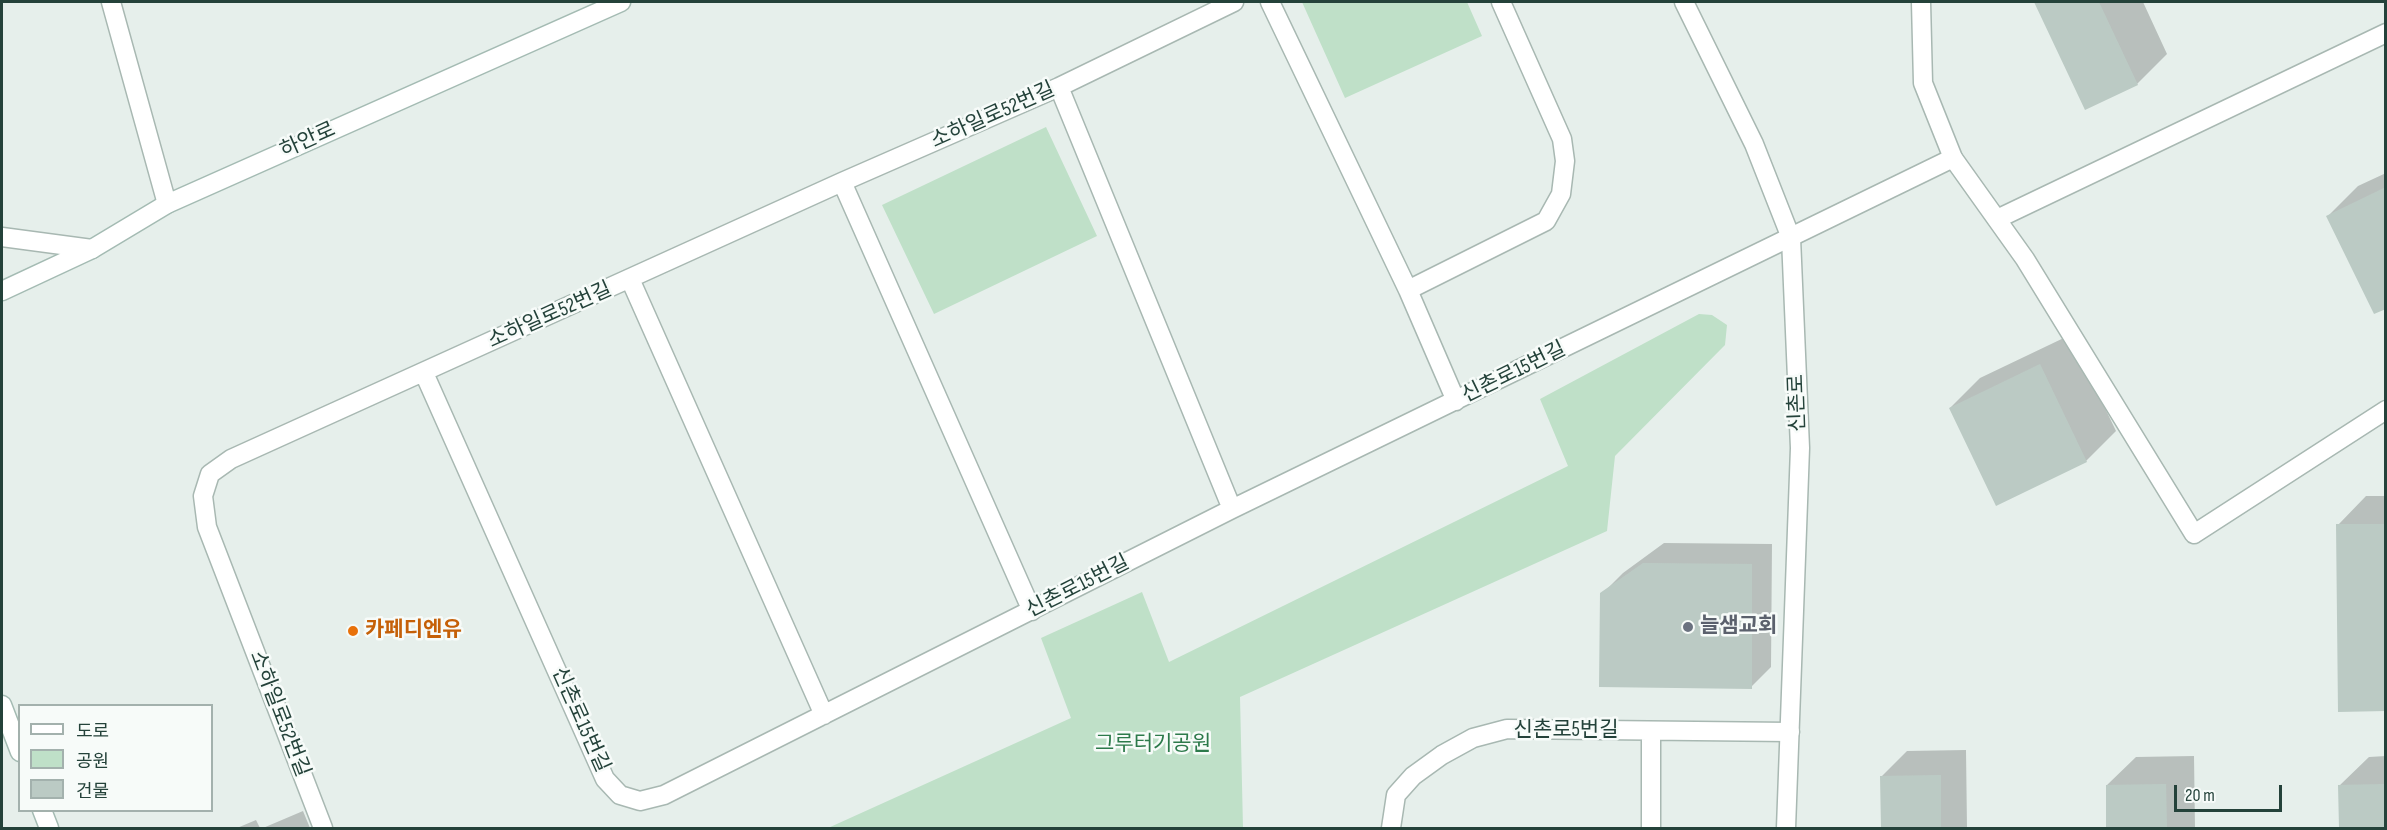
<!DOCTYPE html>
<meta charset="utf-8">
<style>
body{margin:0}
#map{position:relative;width:2387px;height:830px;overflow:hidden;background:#e6efeb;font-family:"Sofia Sans Condensed","Noto Sans KR",sans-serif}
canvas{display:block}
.frame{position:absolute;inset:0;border:3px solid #24423a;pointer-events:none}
.legend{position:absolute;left:18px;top:704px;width:195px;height:108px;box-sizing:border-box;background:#f7fbf9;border:2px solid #a3b1ad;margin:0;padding:8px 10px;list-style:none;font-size:18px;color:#24423a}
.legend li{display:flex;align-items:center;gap:12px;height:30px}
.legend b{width:30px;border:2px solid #a3b1ad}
.scale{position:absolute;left:2174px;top:785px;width:108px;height:27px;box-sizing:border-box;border:3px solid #24423a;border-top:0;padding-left:8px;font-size:18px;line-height:21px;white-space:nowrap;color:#24423a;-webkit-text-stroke:4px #f7fbf9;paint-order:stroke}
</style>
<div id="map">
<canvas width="2387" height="830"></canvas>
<div class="frame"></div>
<ul class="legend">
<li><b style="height:8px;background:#fff"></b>도로</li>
<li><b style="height:16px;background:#bfe0c8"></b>공원</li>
<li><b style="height:16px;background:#bbcac4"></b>건물</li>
</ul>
<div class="scale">20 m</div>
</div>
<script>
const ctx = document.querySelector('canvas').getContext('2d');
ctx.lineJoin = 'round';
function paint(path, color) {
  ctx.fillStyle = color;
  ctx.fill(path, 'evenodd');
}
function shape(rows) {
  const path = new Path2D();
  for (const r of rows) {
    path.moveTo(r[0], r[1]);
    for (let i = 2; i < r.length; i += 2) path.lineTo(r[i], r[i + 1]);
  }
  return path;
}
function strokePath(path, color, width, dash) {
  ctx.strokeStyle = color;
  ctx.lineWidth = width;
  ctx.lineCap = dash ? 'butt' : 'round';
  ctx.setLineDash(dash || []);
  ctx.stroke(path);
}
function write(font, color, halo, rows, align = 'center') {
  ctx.font = font + ' "Sofia Sans Condensed","Noto Sans KR",sans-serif';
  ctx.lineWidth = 5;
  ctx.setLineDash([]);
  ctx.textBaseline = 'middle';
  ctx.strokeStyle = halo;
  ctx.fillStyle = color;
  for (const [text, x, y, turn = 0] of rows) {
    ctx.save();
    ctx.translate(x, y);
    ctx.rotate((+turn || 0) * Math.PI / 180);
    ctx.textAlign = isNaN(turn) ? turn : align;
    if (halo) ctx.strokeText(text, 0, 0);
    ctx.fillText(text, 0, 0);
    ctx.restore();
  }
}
paint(shape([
 [1302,2,1467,2,1482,36,1345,98],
 [1046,127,1097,236,934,314,882,205],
 [1699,314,1712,315,1727,325,1725,345,1615,456,1607,531,1240,697,1243,828,828,828,1071,718,1041,638,1142,592,1169,662,1568,466,1540,399]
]), '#bfe0c8');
paint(shape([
 [2036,2,2143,2,2167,54,2137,84,2085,108],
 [2386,173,2386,307,2328,216,2358,186],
 [2070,335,2116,431,2086,461,1950,408,1980,378],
 [2366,496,2386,496,2386,710,2338,525],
 [1664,543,1772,544,1771,667,1751,687,1602,594,1623,573],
 [1966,750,1967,828,1883,828,1882,776,1907,751],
 [2194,756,2195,828,2108,828,2107,785,2136,757],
 [2386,756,2386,828,2340,828,2340,785,2369,757],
 [303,811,310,828,263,828],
 [256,820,260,828,237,828]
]), '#0003');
paint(shape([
 [2034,2,2099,2,2138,85,2085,110],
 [2386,187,2386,309,2374,314,2326,216],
 [2040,364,2087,462,1996,506,1949,408],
 [2336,524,2386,524,2386,711,2338,712],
 [1643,563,1752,564,1752,689,1599,687,1600,593],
 [1941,775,1941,828,1881,828,1880,776],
 [2166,784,2167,828,2106,828,2106,785],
 [2386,784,2386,828,2339,828,2338,785]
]), '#bbcac4');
const lane = shape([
 [1270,2,1408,290,1456,401],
 [1059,87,1232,509],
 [842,182,1032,611],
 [2,237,92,249],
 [630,279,824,715],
 [1408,290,1546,221,1561,194,1565,161,1562,139,1501,2],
 [424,373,605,779,620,795,640,801,664,795,1232,509,1953,158],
 [1651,731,1651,828],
 [323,828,207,527,203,496,210,474,231,459,842,182,1059,87,1234,2],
 [1391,828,1396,795,1413,776,1442,755,1473,738,1507,729,1790,732]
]);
const street = shape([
 [111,2,167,204],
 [1684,2,1754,144,1791,238,1800,448,1786,828],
 [1921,2,1923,83,1953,158,2025,259,2194,534,2386,410],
 [1997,219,2386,33]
]);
const secondary = shape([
 [2,291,92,249,167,204,621,2],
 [2,705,20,752],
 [42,810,49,828]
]);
strokePath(lane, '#a8b8b2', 21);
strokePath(street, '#a8b8b2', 21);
strokePath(secondary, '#a4bbb3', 21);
strokePath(lane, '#fff', 18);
strokePath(street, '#fff', 18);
strokePath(secondary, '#fff', 18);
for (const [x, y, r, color] of [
 [1688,627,6,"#6b7280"],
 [353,631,6,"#e8710a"]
]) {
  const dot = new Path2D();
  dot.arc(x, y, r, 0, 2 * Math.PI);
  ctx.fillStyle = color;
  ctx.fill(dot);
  strokePath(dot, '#f7fbf9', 2);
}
write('21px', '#24423a', '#f7fbf9', [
 ["소하일로52번길",993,116,-24],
 ["하안로",308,141,-24],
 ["소하일로52번길",550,316,-24],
 ["신촌로15번길",1514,373,-26],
 ["신촌로",1798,403,-92],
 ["신촌로15번길",1078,587,-27],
 ["소하일로52번길",279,714,69],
 ["신촌로15번길",580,720,66],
 ["신촌로5번길",1566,731]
]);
write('bold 21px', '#5b616d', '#f7fbf9', [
 ["늘샘교회",1700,627]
], 'left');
write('bold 21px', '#c56008', '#f7fbf9', [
 ["카페디엔유",365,631]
], 'left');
write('21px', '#2d7a4b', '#f7fbf9', [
 ["그루터기공원",1153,745]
]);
</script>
